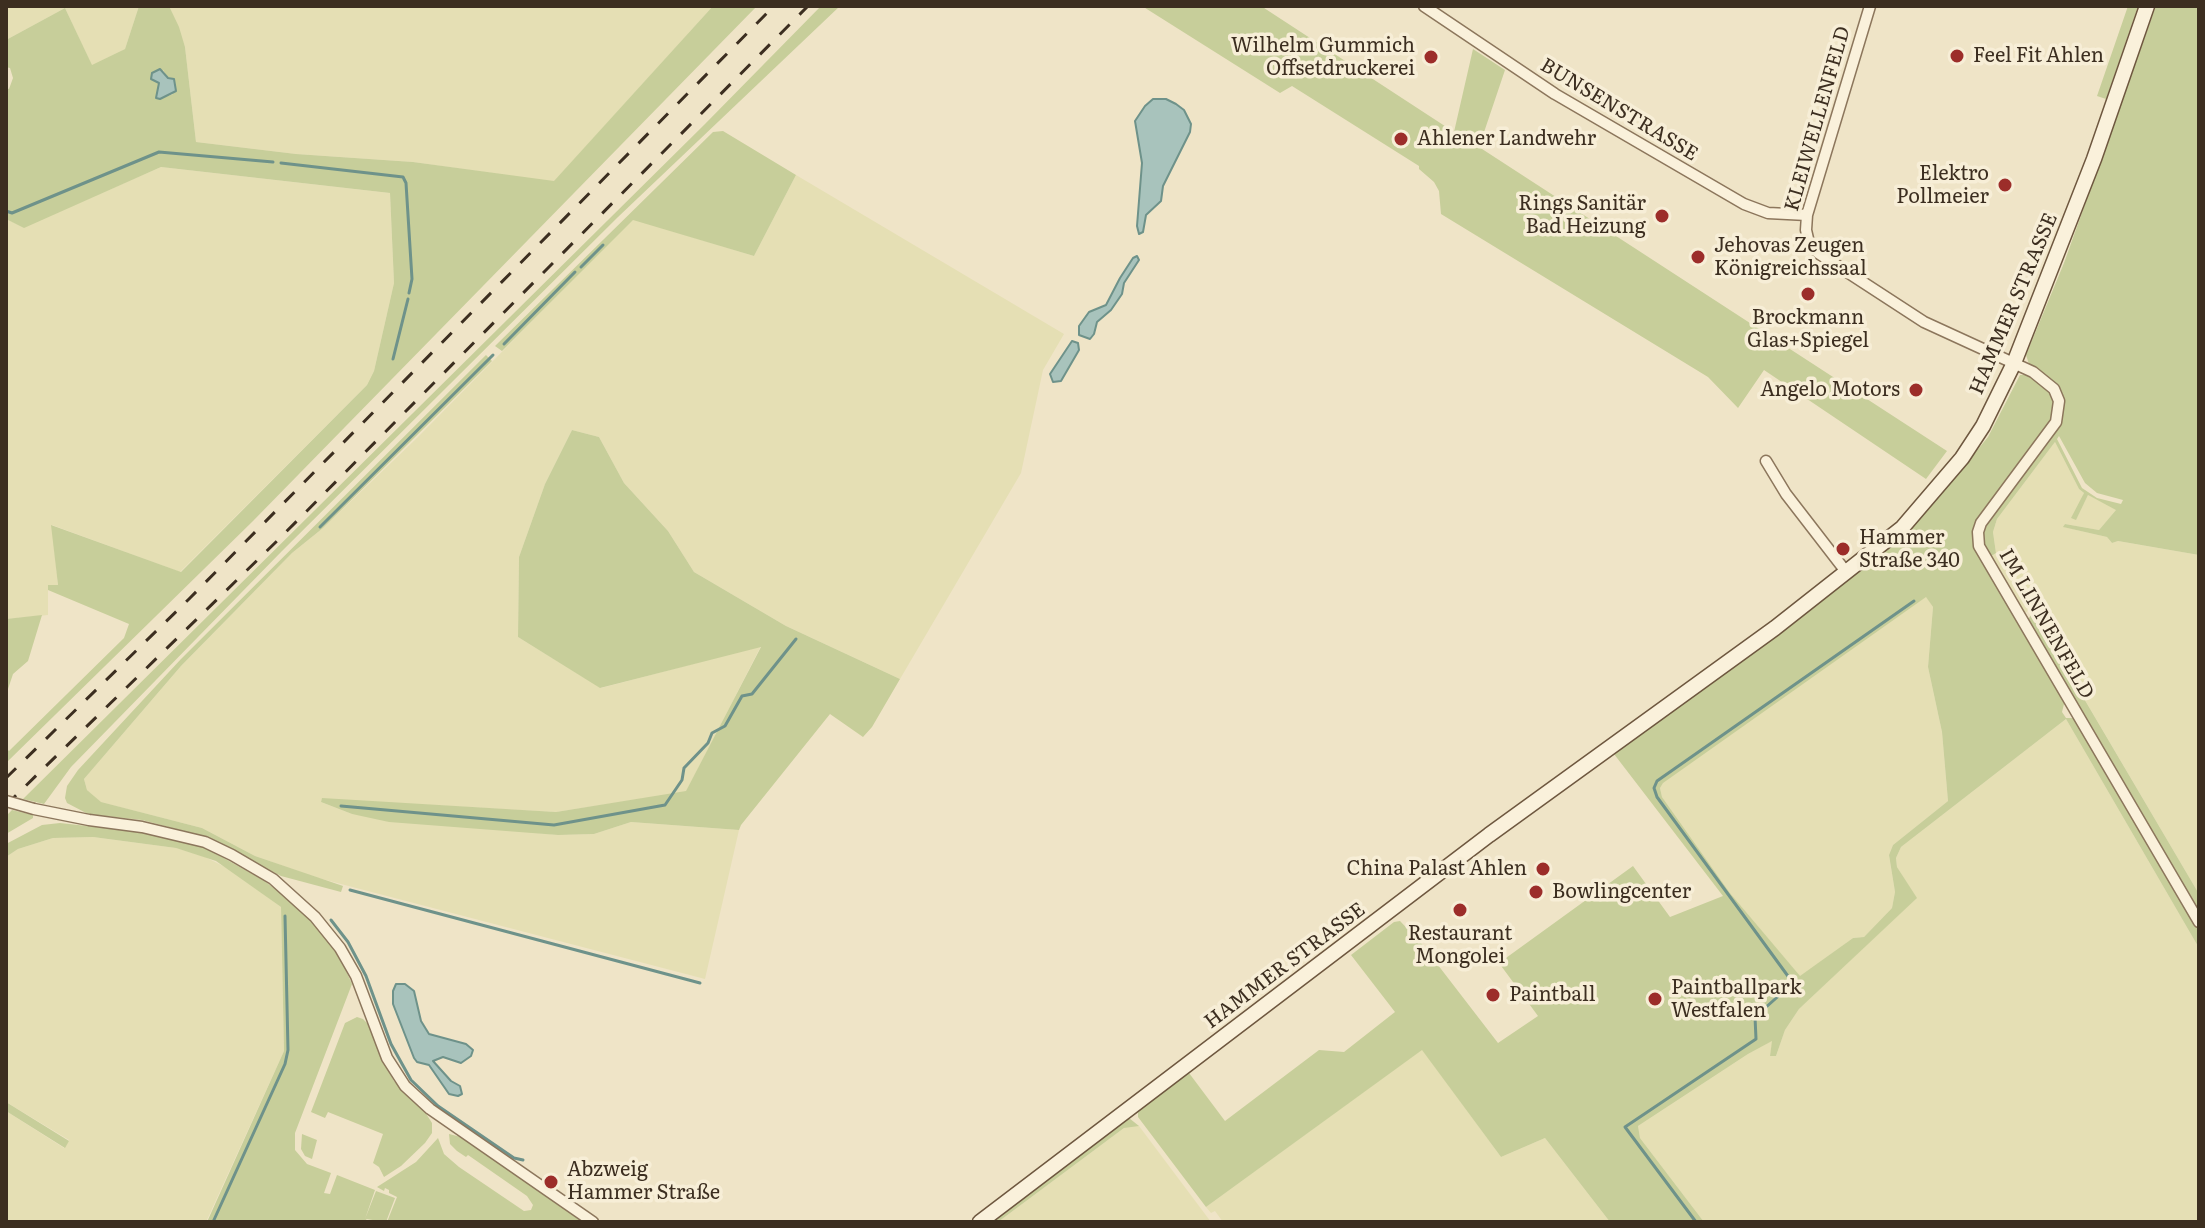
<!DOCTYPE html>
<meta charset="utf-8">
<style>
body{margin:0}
#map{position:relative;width:2205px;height:1228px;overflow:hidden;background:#efe4c7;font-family:Literata,serif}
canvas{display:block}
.frame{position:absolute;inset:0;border:8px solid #3c2e20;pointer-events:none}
</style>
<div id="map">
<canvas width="2205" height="1228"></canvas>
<div class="frame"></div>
</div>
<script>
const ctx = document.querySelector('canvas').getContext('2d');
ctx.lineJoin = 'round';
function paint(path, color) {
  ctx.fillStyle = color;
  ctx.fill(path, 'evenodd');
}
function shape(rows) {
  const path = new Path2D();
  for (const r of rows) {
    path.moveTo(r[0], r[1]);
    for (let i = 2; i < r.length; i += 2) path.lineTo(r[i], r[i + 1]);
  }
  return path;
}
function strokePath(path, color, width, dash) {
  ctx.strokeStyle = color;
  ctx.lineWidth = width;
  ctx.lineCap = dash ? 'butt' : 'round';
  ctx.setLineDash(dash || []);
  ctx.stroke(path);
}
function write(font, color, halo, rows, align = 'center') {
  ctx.font = font + ' Literata,serif';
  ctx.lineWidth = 7;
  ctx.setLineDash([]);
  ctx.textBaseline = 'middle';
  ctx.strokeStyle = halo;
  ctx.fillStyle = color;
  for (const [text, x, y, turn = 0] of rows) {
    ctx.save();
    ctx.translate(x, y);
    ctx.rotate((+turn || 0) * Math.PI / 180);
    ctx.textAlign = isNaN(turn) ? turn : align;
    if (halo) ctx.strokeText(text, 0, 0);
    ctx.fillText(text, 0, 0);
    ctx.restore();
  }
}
paint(shape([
 [6,6,139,6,125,49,92,66,65,8,6,40],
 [169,6,713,6,554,182,413,162,296,154,196,142,185,47],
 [161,167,390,193,394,283,374,371,367,385,180,572,52,525,58,586,48,585,48,615,6,619,6,219,24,227],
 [796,175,1064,334,1043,370,1021,473,900,679,786,626,694,572,668,531,624,483,599,437,572,430,545,484,519,557,518,637,601,688,761,646,686,792,556,812,322,799,321,802,352,814,558,835,594,834,631,822,739,830,705,979,318,878,255,856,202,828,100,802,87,790,84,779,181,666,292,553,323,528,417,438,633,219,754,256],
 [2055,442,2079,489,2084,493,2076,519,2088,495,2117,509,2099,530,2065,524,2064,527,2107,537,2112,543,2118,541,2199,555,2199,894,2035,615,2030,609,2024,614,1990,558,1996,553,1993,532,1997,519],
 [1926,596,1933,607,1928,667,1942,732,1948,801,1893,845,1889,855,1895,892,1892,908,1864,937,1853,938,1800,977,1730,893,1662,797,1660,788,1663,782],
 [2066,719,2199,948,2199,1222,1704,1222,1640,1138,1638,1126,1748,1054,1773,1040,1770,1056,1776,1056,1785,1030,1799,1009,1916,898,1897,867,1896,858,1901,847],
 [93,837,176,848,203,856,231,870,281,907,284,1051,206,1222,6,1222,6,1111,64,1148,69,1140,6,1102,6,857,18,849,53,838],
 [1422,1049,1501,1157,1545,1138,1610,1222,1223,1222,1215,1211,1211,1213,1206,1207],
 [1131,1125,1139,1126,1211,1222,998,1222,1124,1128]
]), '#e5dfb4');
paint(shape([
 [139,6,169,6,179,27,185,47,196,142,296,154,413,162,554,181,713,6,757,6,253,521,6,763,6,748,9,751,124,638,129,624,48,590,48,585,58,585,51,525,181,572,367,385,374,371,394,283,390,193,161,167,24,228,6,219,6,88,9,89,13,78,10,68,6,67,6,40,65,8,92,65,125,49],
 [163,70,167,77,172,78,173,94,160,99,158,89],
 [821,6,840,6,618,217,282,551,71,767,44,804,23,799,705,124],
 [1142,6,1261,6,1454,132,1473,49,1505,70,1479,147,1947,451,1926,479,1764,370,1738,408,1708,377,1441,214,1439,191,1434,182,1419,169,1419,166,1292,86,1280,93],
 [2128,6,2138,6,2106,99,2097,96],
 [2156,6,2199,6,2199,555,2118,541,2112,543,2107,537,2063,527,2065,524,2099,530,2116,510,2088,495,2076,520,2071,518,2084,493,2079,489,2055,442,1997,519,1993,532,1996,553,1990,557,1983,545,1982,533,1985,524,2057,430,2062,418,2063,400,2057,386,2029,364,2026,355,2064,263],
 [2059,436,2085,483,2097,493,2123,500,2121,504,2097,498,2082,488,2057,439],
 [723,131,796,175,754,256,633,220,502,351,495,346,713,132],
 [486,355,492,361,323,528,292,553,181,666,84,779,87,790,101,802,202,828,255,856,343,886,341,892,281,876,207,837,142,820,88,814,67,803,65,798,67,786,78,770,181,659],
 [2020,375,2030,375,2044,383,2056,405,2054,415,2049,427,1979,519,1972,536,1976,548,2065,700,2062,712,2066,718,2074,718,2078,721,2199,929,2199,948,2066,719,1901,847,1896,858,1897,867,1917,898,1799,1009,1785,1030,1776,1056,1770,1056,1772,1041,1748,1054,1638,1126,1640,1138,1704,1222,1610,1222,1545,1138,1501,1157,1422,1050,1206,1207,1138,1117,1138,1110,1189,1073,1225,1121,1319,1050,1344,1052,1395,1012,1351,955,1394,922,1400,921,1421,943,1498,1043,1538,1016,1499,963,1633,866,1670,917,1723,896,1614,754,1834,589,1903,534,1928,510,1988,437],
 [1926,597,1933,607,1928,667,1942,732,1948,801,1893,845,1889,855,1895,892,1892,908,1864,937,1853,938,1800,976,1730,893,1662,797,1660,788,1663,783],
 [572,430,599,437,624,483,668,531,694,572,786,626,900,679,872,727,863,737,830,714,741,825,739,830,631,822,594,834,558,835,389,822,352,814,321,802,322,798,556,812,686,791,761,647,600,688,518,637,519,557,545,484],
 [2033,612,2199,894,2199,915,2027,621],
 [42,615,28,661,13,674,6,695,6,619],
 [12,810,33,815,33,818,6,834,6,816],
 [60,823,140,832,204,847,263,880,294,903,315,924,338,953,352,984,295,1133,295,1150,307,1164,331,1173,324,1193,330,1194,337,1175,375,1190,365,1219,376,1191,395,1198,386,1222,366,1219,368,1222,207,1222,284,1051,281,907,216,861,176,848,93,837,53,838,18,849,6,857,6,844,42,825],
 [357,1017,363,1019,368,1024,384,1063,394,1081,425,1112,432,1123,432,1133,425,1143,401,1166,384,1177,379,1167,373,1163,383,1134,328,1112,325,1118,311,1112,345,1023],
 [6,1102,69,1141,65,1148,6,1111],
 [1129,1118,1139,1126,1124,1128,998,1222,989,1222],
 [302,1134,317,1140,312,1159,305,1156,301,1149],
 [449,1134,461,1137,585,1222,387,1222,397,1197,389,1193,389,1190,385,1188,384,1191,377,1187,416,1162,438,1138,444,1154,459,1167,524,1211,531,1210,533,1205,527,1196,468,1155,466,1157,457,1151,450,1144]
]), '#c7ce9a');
const water = shape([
 [160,69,168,78,174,79,176,91,160,99,156,98,159,83,151,79,152,73,160,69],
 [1153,99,1166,99,1176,104,1184,110,1191,124,1190,132,1163,186,1161,201,1146,215,1143,232,1139,234,1137,226,1142,163,1135,121,1145,106,1153,99],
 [1137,256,1139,260,1124,283,1122,294,1111,310,1097,322,1094,334,1090,339,1079,335,1079,326,1089,312,1106,305,1120,278,1133,258,1137,256],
 [1072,341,1078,343,1079,350,1061,381,1053,382,1050,374,1072,341],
 [396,984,405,984,414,991,421,1021,429,1034,466,1044,473,1050,471,1056,461,1063,443,1057,433,1061,451,1081,460,1086,462,1094,458,1096,449,1094,429,1065,417,1062,414,1058,393,1004,393,991,396,984]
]);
paint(water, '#a8c3bc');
strokePath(water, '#6e928a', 2);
strokePath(shape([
 [281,163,403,177,406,183,412,279,409,293],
 [6,211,12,213,159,152,273,162],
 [581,267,603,245],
 [504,344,575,272],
 [393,359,408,299],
 [320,527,493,355],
 [341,806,554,825,665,805,682,780,684,768,708,743,712,733,725,726,742,696,752,694,796,639],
 [350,890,700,983],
 [331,920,348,942,366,976,391,1044,411,1080,438,1106,514,1158,523,1160],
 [213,1222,285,1064,288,1050,285,916],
 [1696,1222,1625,1127,1756,1039,1755,1017,1793,983,1657,797,1654,788,1657,781,1914,601]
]), '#6e928a', 3);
const street = shape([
 [1424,6,1555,94,1744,204,1768,213,1807,215],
 [1870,6,1807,215,1806,230,1809,243,1818,253,1924,322,2033,372,2054,389,2059,401,2056,422,1981,523,1978,532,1979,546,2199,922],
 [1766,461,1786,494,1847,573],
 [34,809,89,820,142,827,205,842,232,855,273,879,315,917,340,948,356,976,387,1058,405,1086,430,1109,593,1222]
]);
const secondary = shape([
 [980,1222,1489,835,1775,628,1902,528,1962,458,1983,426,2014,363,2094,159,2147,6]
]);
strokePath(street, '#8c765c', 13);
strokePath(secondary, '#6e573f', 17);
strokePath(street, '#faf1db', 10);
strokePath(secondary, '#faf1db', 14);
strokePath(shape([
 [6,778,189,599,774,6],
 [6,805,279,539,808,6]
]), '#3c2e20', 3, [14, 14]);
const streetBridge = shape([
 [6,801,34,809]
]);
strokePath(streetBridge, '#8c765c', 13, []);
strokePath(streetBridge, '#faf1db', 10);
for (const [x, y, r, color] of [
 [1957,56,8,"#9c2d2a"],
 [1431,57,8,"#9c2d2a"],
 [1401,139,8,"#9c2d2a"],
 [2005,185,8,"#9c2d2a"],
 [1662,216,8,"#9c2d2a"],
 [1698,257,8,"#9c2d2a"],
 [1808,294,8,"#9c2d2a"],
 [1916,390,8,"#9c2d2a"],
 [1843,549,8,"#9c2d2a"],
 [1543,869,8,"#9c2d2a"],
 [1536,892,8,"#9c2d2a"],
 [1460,910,8,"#9c2d2a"],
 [1493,995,8,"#9c2d2a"],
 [1655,999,8,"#9c2d2a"],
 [551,1182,8,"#9c2d2a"]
]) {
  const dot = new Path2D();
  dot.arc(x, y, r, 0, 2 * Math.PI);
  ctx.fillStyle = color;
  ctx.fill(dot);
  strokePath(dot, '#f7eed7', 3);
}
write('20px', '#3c2e20', '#f7eed7', [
 ["Wilhelm Gummich",1415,46,"right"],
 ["Offsetdruckerei",1415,69,"right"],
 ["Feel Fit Ahlen",1973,56],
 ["Ahlener Landwehr",1417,139],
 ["Elektro",1989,174,"right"],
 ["Pollmeier",1989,197,"right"],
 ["Rings Sanitär",1646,204,"right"],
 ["Bad Heizung",1646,227,"right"],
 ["Jehovas Zeugen",1714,246],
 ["Königreichssaal",1714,269],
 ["Brockmann",1808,318,"center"],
 ["Glas+Spiegel",1808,341,"center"],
 ["Angelo Motors",1900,390,"right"],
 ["Hammer",1859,538],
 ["Straße 340",1859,561],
 ["China Palast Ahlen",1527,869,"right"],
 ["Bowlingcenter",1552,892],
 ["Restaurant",1460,934,"center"],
 ["Mongolei",1460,957,"center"],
 ["Paintballpark",1671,988],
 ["Westfalen",1671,1011],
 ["Paintball",1509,995],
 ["Abzweig",567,1170],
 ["Hammer Straße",567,1193]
], 'left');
write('20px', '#3c2e20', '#f7eed7', [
 ["BUNSENSTRASSE",1619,110,31],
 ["KLEIWELLENFELD",1818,119,-74],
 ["HAMMER STRASSE",2014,304,-67],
 ["IM LINNENFELD",2046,624,60],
 ["HAMMER STRASSE",1285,966,-37]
]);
</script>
